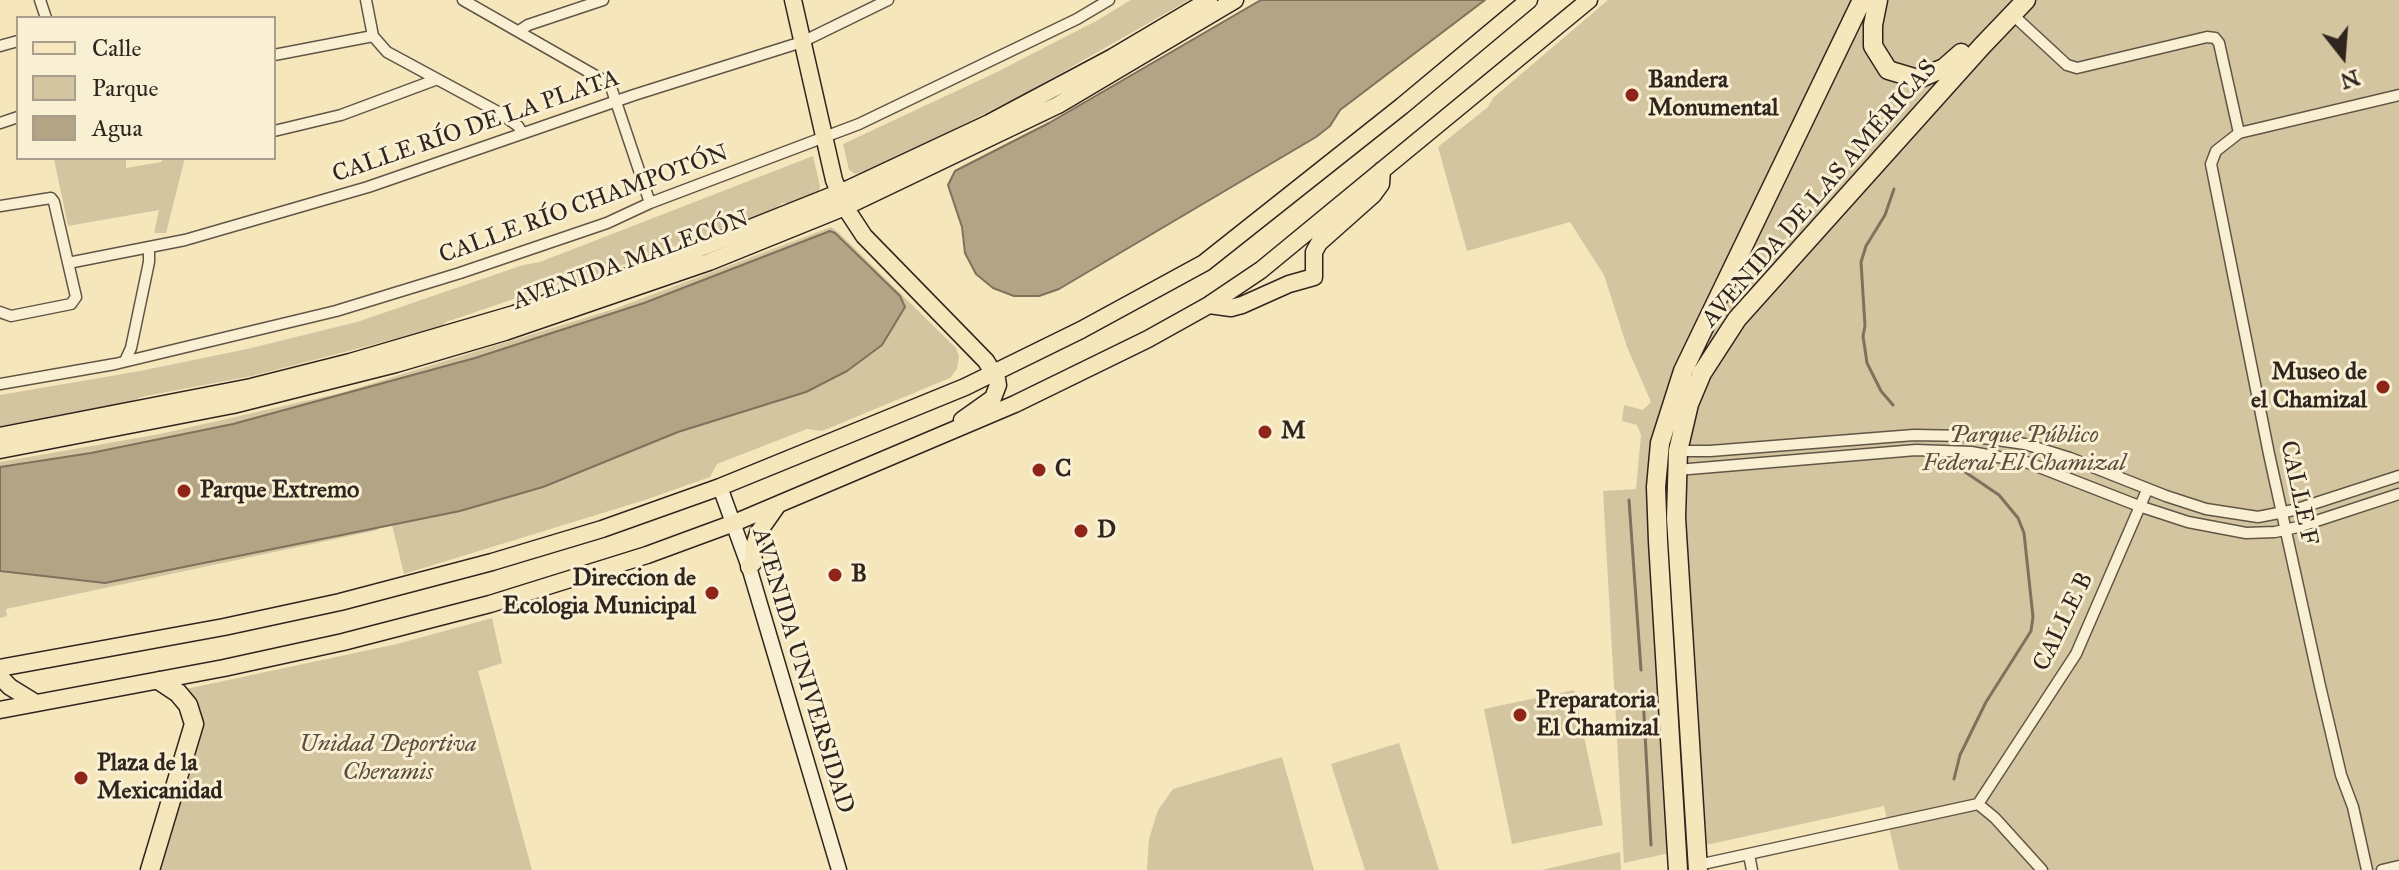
<!DOCTYPE html>
<meta charset="utf-8">
<style>
body{margin:0}
#map{position:relative;width:2399px;height:870px;overflow:hidden;background:#f6e6bc;font-family:"IM FELL Great Primer",serif}
canvas{display:block}
.legend{position:absolute;left:16px;top:16px;width:260px;height:144px;box-sizing:border-box;background:#f9efd3;border:2px solid #a99e8b;margin:0;padding:10px 14px;list-style:none;font-size:24px;color:#30251e}
.legend li{display:flex;align-items:center;gap:16px;height:40px}
.legend b{width:40px;border:2px solid #a99e8b}
.north{position:absolute;left:2303px;top:16px;width:80px;height:80px;-webkit-text-stroke:6px #f9efd3;paint-order:stroke;rotate:163deg;font-size:22px;font-weight:700;line-height:32px;text-align:center;color:#30251e}
.north::after{content:'';display:block;margin:auto;width:28px;height:36px;background:#30251e;clip-path:polygon(50% 0,100% 100%,50% 72%,0 100%)}
</style>
<div id="map">
<canvas width="2399" height="870"></canvas>
<ul class="legend">
<li><b style="height:10px;background:#f6e6bc"></b>Calle</li>
<li><b style="height:22px;background:#d4c5a1"></b>Parque</li>
<li><b style="height:22px;background:#b3a486"></b>Agua</li>
</ul>
<div class="north">N</div>
</div>
<script>
const ctx = document.querySelector('canvas').getContext('2d');
ctx.lineJoin = 'round';
function paint(path, color) {
  ctx.fillStyle = color;
  ctx.fill(path, 'evenodd');
}
function shape(rows) {
  const path = new Path2D();
  for (const r of rows) {
    path.moveTo(r[0], r[1]);
    for (let i = 2; i < r.length; i += 2) path.lineTo(r[i], r[i + 1]);
  }
  return path;
}
function strokePath(path, color, width, dash) {
  ctx.strokeStyle = color;
  ctx.lineWidth = width;
  ctx.lineCap = dash ? 'butt' : 'round';
  ctx.setLineDash(dash || []);
  ctx.stroke(path);
}
function write(font, color, halo, rows, align = 'center') {
  ctx.font = font + ' "IM FELL Great Primer",serif';
  ctx.lineWidth = 6;
  ctx.setLineDash([]);
  ctx.textBaseline = 'middle';
  ctx.strokeStyle = halo;
  ctx.fillStyle = color;
  for (const [text, x, y, turn = 0] of rows) {
    ctx.save();
    ctx.translate(x, y);
    ctx.rotate((+turn || 0) * Math.PI / 180);
    ctx.textAlign = isNaN(turn) ? turn : align;
    if (halo) ctx.strokeText(text, 0, 0);
    ctx.fillText(text, 0, 0);
    ctx.restore();
  }
}
paint(shape([
 [1131,0,1189,0,1024,94,880,166,860,173,855,174,849,170,843,144,997,72,1096,21],
 [1608,0,2399,0,2399,870,1899,870,1884,806,1624,863,1603,491,1636,489,1641,435,1637,425,1622,421,1624,405,1643,410,1651,402,1627,347,1604,275,1570,222,1467,251,1438,147,1488,107,1493,98],
 [813,156,820,186,819,191,802,202,790,204,782,203,777,208,728,227,578,281,555,285,446,322,441,327,252,376,141,397,126,405,0,426,0,395,140,371,247,349,357,322,523,265,540,262],
 [126,158,126,168,161,162,164,158,185,158,166,233,154,233,159,210,68,226,54,159],
 [831,227,838,232,956,348,959,357,957,369,950,378,822,431,807,429,717,464,710,477,648,499,404,574,390,517,376,520,378,530,6,609,7,616,0,618,0,462,160,434,341,393,614,309],
 [492,618,502,663,478,671,532,870,158,870,202,733,198,707,186,689,397,644],
 [1574,690,1603,825,1512,844,1484,709],
 [1399,743,1439,870,1365,870,1331,764],
 [1282,757,1314,870,1147,870,1149,839,1158,810,1173,789],
 [1620,852,1621,870,1542,870]
]), '#d4c5a1');
const water = shape([
 [1261,0,1485,0,1340,110,1330,126,1316,137,1059,289,1039,296,1014,296,993,288,976,274,965,253,962,227,948,185,955,171,1049,123,1261,0],
 [830,231,835,233,900,296,905,307,882,345,847,371,806,392,678,432,543,487,460,511,105,583,0,571,0,467,91,453,233,424,475,358,644,303,830,231]
]);
paint(water, '#b3a486');
strokePath(water, '#7f715c', 2);
strokePath(shape([
 [1893,405,1881,391,1867,363,1863,336,1865,326,1861,262,1866,246,1885,215,1894,189],
 [1629,500,1641,670],
 [1643,696,1651,845],
 [1954,779,1960,755,1986,702,2031,631,2033,617,2024,533,2018,518,1999,495,1965,472]
]), '#7f715c', 3);
const street = shape([
 [40,0,46,18],
 [366,0,373,36,387,52,498,112,518,126,522,133],
 [463,0,610,84,650,203],
 [2013,15,2067,65,2077,68,2207,37,2215,38,2219,43,2239,133],
 [519,31,528,25,603,0],
 [0,46,18,41],
 [274,55,373,36],
 [0,123,18,117],
 [274,131,341,115,435,80],
 [0,206,51,198,54,202,76,297,71,304,11,316,0,312],
 [68,263,185,240,368,187,634,95,802,42,888,0],
 [125,361,131,348,149,262,149,248],
 [0,384,115,364,336,311,460,273,607,223,650,203,859,124,1077,19,1109,0],
 [1678,451,1710,451,1914,435,1969,436,2025,444,2070,458,2166,496,2206,509,2258,517,2294,510,2399,476],
 [1677,470,1916,450,1971,452,2026,462,2139,506,2188,522,2246,533,2275,532,2298,527,2399,494],
 [1978,804,2076,654,2147,490],
 [1978,804,1995,818,2042,870],
 [1749,855,1752,870],
 [1698,865,1978,804],
 [2367,870,2353,807,2341,775,2320,686,2269,454,2211,164,2216,151,2239,133,2399,95],
 [2382,870,2399,866]
]);
const secondary = shape([
 [720,487,749,567,839,870]
]);
const primary = shape([
 [793,0,834,180,845,207,864,236,986,361,997,379,998,385,993,398,962,420],
 [1209,305,1231,308,1242,305,1289,284,1314,277,1314,252,1319,243,1373,195,1381,184,1382,170],
 [0,436,251,387,350,362,514,314,640,272,848,189,989,123,1113,57,1209,0],
 [0,450,233,405,396,364,505,332,709,262,845,207,1058,105,1235,0],
 [749,567,754,562,753,550,758,533,777,506],
 [0,668,224,627,340,602,492,562,602,529,720,487,965,387,1081,330,1204,263,1402,106,1529,0],
 [0,677,10,687,36,703],
 [0,710,224,668,343,642,490,604,647,555,734,523,1015,404,1148,339,1209,305,1261,270,1589,0]
]);
const highway = shape([
 [1878,0,1873,25,1873,46,1888,70,1918,79,1944,68,1961,53],
 [150,870,194,724,188,705,178,693,160,681],
 [1678,870,1658,541,1656,487,1660,443,1683,371,1862,0],
 [1698,870,1676,518,1678,451,1689,404,1702,373,1737,319,1982,46,2026,0]
]);
strokePath(street, '#625546', 13);
strokePath(secondary, '#30251e', 17);
strokePath(primary, '#30251e', 19);
strokePath(highway, '#30251e', 21);
strokePath(street, '#f9efd3', 10);
strokePath(secondary, '#f9efd3', 14);
strokePath(primary, '#f6e6bc', 16);
strokePath(highway, '#f6e6bc', 18);
for (const [x, y, r, color] of [
 [1632,95,8,"#8f2418"],
 [2383,387,8,"#8f2418"],
 [1265,432,8,"#8f2418"],
 [1039,470,8,"#8f2418"],
 [184,491,8,"#8f2418"],
 [1081,531,8,"#8f2418"],
 [835,575,8,"#8f2418"],
 [712,593,8,"#8f2418"],
 [1520,715,8,"#8f2418"],
 [81,778,8,"#8f2418"]
]) {
  const dot = new Path2D();
  dot.arc(x, y, r, 0, 2 * Math.PI);
  ctx.fillStyle = color;
  ctx.fill(dot);
  strokePath(dot, '#f9efd3', 3);
}
write('bold 24px', '#30251e', '#f9efd3', [
 ["Bandera",1648,81],
 ["Monumental",1648,109],
 ["Museo de",2367,373,"right"],
 ["el Chamizal",2367,401,"right"],
 ["M",1281,432],
 ["C",1055,470],
 ["Parque Extremo",200,491],
 ["D",1097,531],
 ["B",851,575],
 ["Direccion de",696,579,"right"],
 ["Ecologia Municipal",696,607,"right"],
 ["Preparatoria",1536,701],
 ["El Chamizal",1536,729],
 ["Plaza de la",97,764],
 ["Mexicanidad",97,792]
], 'left');
write('24px', '#30251e', '#f9efd3', [
 ["CALLE RÍO DE LA PLATA",476,127,-19],
 ["AVENIDA DE LAS AMÉRICAS",1820,194,-49],
 ["CALLE RÍO CHAMPOTÓN",584,205,-20],
 ["AVENIDA MALECÓN",631,261,-20],
 ["CALLE F",2298,493,78],
 ["CALLE B",2064,622,-64],
 ["AVENIDA UNIVERSIDAD",802,671,73]
]);
write('italic 24px', '#594d3f', '#f9efd3', [
 ["Parque Público",2024,436],
 ["Federal El Chamizal",2024,464],
 ["Unidad Deportiva",388,745],
 ["Cheramis",388,773]
]);
</script>
